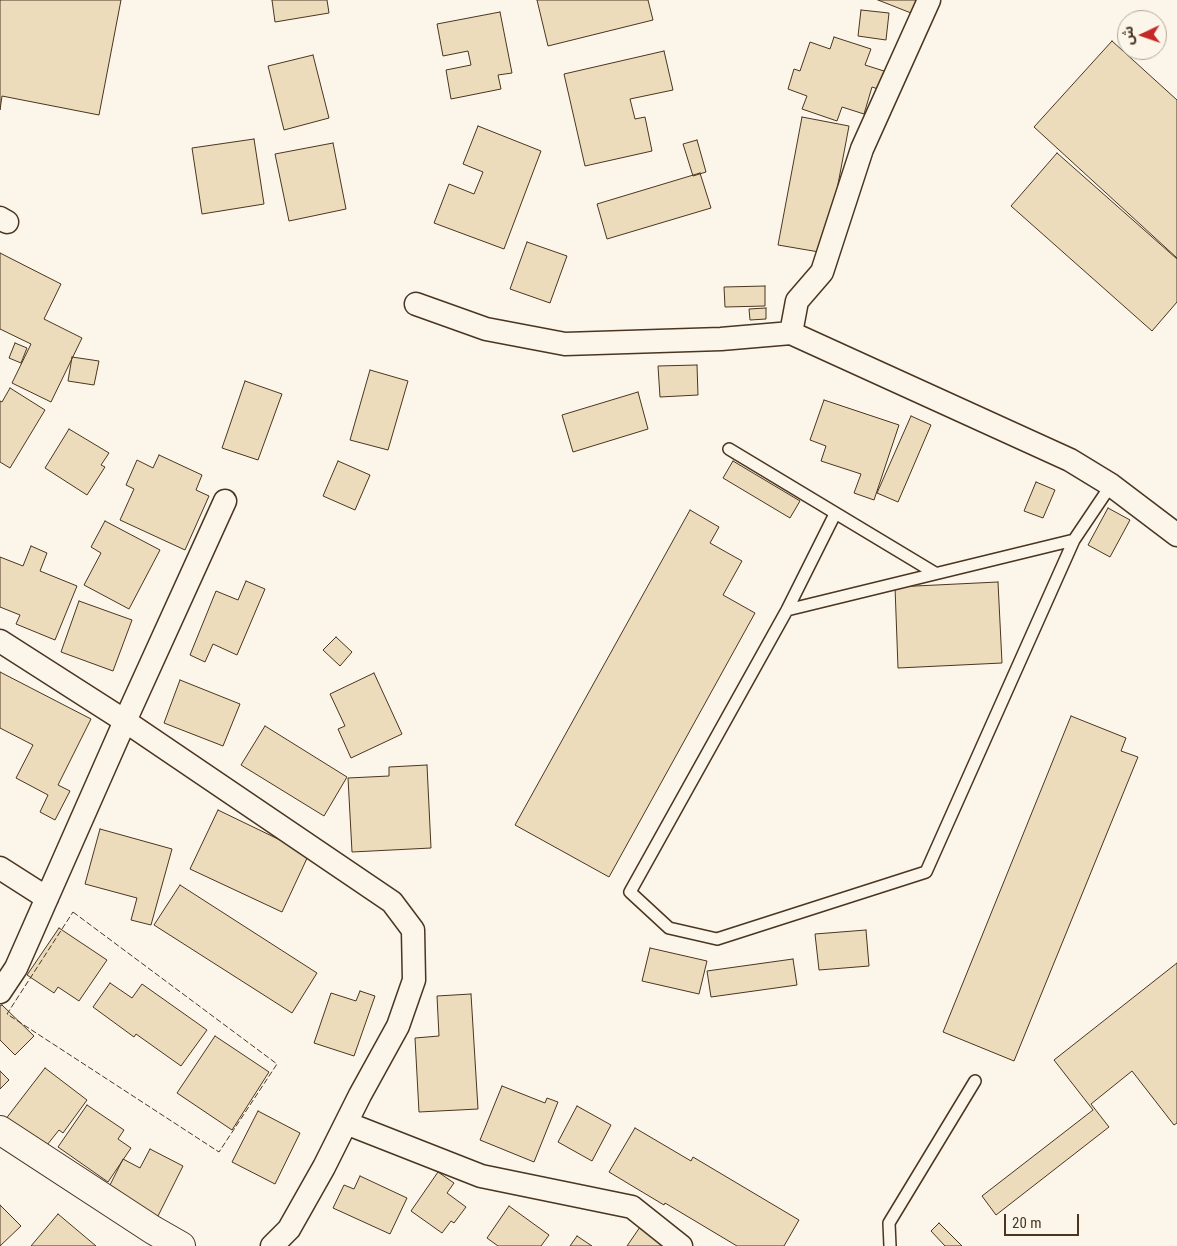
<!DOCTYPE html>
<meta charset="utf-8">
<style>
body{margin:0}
#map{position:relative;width:1177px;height:1246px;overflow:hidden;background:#fbf6e9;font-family:"Roboto Condensed","Noto Sans Arabic",sans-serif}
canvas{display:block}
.north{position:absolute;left:1117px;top:10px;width:50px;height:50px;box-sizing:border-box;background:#fbf6e9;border:1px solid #b4a999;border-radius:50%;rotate:267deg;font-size:14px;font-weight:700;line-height:20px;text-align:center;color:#4a3520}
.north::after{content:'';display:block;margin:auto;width:18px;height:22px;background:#c62828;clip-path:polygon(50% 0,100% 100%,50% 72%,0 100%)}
.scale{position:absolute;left:1004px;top:1214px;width:75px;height:22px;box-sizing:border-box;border:2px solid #4a3520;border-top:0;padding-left:6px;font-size:15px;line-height:18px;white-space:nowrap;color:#4a3520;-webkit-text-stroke:4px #fbf6e9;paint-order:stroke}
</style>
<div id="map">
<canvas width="1177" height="1246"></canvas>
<div class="north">ش</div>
<div class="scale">20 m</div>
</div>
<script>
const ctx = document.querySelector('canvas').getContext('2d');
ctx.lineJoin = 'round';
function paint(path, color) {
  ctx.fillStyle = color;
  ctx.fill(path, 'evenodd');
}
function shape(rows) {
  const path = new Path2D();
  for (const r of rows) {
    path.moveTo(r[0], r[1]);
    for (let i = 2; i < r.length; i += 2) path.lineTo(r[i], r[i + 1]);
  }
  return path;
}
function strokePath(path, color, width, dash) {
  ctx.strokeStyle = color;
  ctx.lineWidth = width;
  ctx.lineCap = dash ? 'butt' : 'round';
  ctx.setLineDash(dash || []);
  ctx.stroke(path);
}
const building = shape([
 [0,0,121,0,99,115,2,96,0,110,0,0],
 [272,0,327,0,329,13,275,22,272,0],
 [537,0,648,0,653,20,548,46,537,0],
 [878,0,916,0,911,13,878,0],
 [861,10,889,13,886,40,858,36,861,10],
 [500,12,512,73,498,75,501,89,451,99,446,70,471,65,468,51,443,56,437,24,500,12],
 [834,37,871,49,865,65,884,71,878,89,872,87,864,114,842,107,837,121,802,109,807,96,788,89,794,69,800,71,810,42,830,49,834,37],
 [1112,41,1177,100,1177,258,1034,127,1112,41],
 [664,51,673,90,630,99,635,119,645,117,652,151,585,166,564,74,664,51],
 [313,55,329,118,284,130,268,66,313,55],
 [802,117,849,126,825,253,778,245,802,117],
 [478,126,541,151,504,249,434,223,449,184,474,194,483,172,463,164,478,126],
 [254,139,264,204,202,214,192,148,254,139],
 [697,140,706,172,693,176,683,144,697,140],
 [333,143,346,209,289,221,275,154,333,143],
 [1057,153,1177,259,1177,302,1152,331,1011,206,1057,153],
 [700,173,711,208,607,239,597,204,700,173],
 [527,242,567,256,550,303,510,289,527,242],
 [0,253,61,284,44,319,82,338,51,402,12,383,31,344,0,329,0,253],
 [765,286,765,306,725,307,724,287,765,286],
 [766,308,766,319,750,320,749,309,766,308],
 [15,343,27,348,21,363,9,358,15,343],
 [72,357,99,361,94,385,68,381,72,357],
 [697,365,698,395,660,397,658,366,697,365],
 [370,370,408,381,388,450,350,440,370,370],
 [245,381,282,394,258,460,222,448,245,381],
 [10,388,45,410,10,468,0,462,0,401,2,402,10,388],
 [638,392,648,429,573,452,562,415,638,392],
 [824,400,899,425,874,500,854,493,861,474,821,461,826,446,810,440,824,400],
 [911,416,931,425,898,502,877,493,911,416],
 [69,429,109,453,101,465,105,467,87,495,45,468,69,429],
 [159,455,202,475,196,490,209,496,185,550,120,520,134,489,126,485,137,460,153,468,159,455],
 [338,461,370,475,355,510,323,496,338,461],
 [733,461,800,501,790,518,723,478,733,461],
 [1036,482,1055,490,1043,518,1024,511,1036,482],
 [1108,508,1130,520,1110,557,1088,545,1108,508],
 [690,510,719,527,710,543,742,561,723,595,755,613,609,877,515,825,690,510],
 [105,521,160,550,129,609,84,585,101,553,91,547,105,521],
 [31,546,47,553,40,571,77,586,55,640,16,624,20,615,0,607,0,557,23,566,31,546],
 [246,581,265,589,237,655,213,644,205,662,190,655,216,591,238,600,246,581],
 [998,582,1002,663,898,668,895,587,998,582],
 [79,601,132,620,113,671,61,652,79,601],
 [336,637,352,652,340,666,323,650,336,637],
 [0,672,91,719,58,785,70,791,55,820,40,812,48,795,16,778,33,745,0,728,0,672],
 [374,673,402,734,351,758,338,729,345,726,330,694,374,673],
 [180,680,240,704,223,746,164,723,180,680],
 [1071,716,1126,738,1121,751,1138,757,1014,1061,943,1032,1071,716],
 [265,726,347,777,324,816,241,765,265,726],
 [427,765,431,848,352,852,348,778,389,776,389,767,427,765],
 [218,810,309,854,282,912,190,869,218,810],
 [100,829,172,849,151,925,131,920,137,898,85,884,100,829],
 [180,885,317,973,292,1013,154,925,180,885],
 [59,928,107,960,79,1001,58,987,54,993,27,975,59,928],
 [866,930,869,966,819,970,815,934,866,930],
 [650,948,707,961,699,994,642,981,650,948],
 [793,959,797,985,711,997,707,971,793,959],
 [1177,963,1177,1123,1174,1125,1132,1071,1091,1104,1109,1127,996,1215,982,1196,1093,1110,1054,1060,1177,963],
 [110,983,132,998,142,984,207,1030,181,1066,136,1034,134,1037,93,1007,110,983],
 [360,991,375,996,354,1056,314,1043,331,993,356,1001,360,991],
 [471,994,478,1109,419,1112,415,1038,439,1036,437,996,471,994],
 [2,1005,34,1036,15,1055,0,1040,0,1006,2,1005],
 [215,1036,269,1072,232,1130,177,1093,215,1036],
 [45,1068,87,1100,63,1133,59,1130,43,1150,5,1120,45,1068],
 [0,1071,9,1080,0,1089,0,1071],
 [502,1086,545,1103,547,1098,558,1102,534,1162,480,1140,502,1086],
 [87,1105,124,1130,118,1139,131,1148,108,1182,58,1147,87,1105],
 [577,1106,611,1125,592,1161,558,1142,577,1106],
 [258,1111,300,1133,275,1184,232,1162,258,1111],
 [635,1128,691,1161,693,1157,799,1220,784,1246,737,1246,665,1203,664,1205,609,1172,635,1128],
 [150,1149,183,1166,155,1222,104,1197,123,1159,140,1168,150,1149],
 [438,1172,454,1183,447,1193,466,1207,454,1223,451,1221,442,1233,411,1211,438,1172],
 [360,1176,407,1198,390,1234,333,1208,344,1185,354,1189,360,1176],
 [0,1205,21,1226,0,1246,0,1205],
 [509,1206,549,1235,541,1246,498,1246,487,1238,509,1206],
 [58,1214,96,1246,31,1246,58,1214],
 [939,1223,962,1246,945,1246,931,1231,939,1223],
 [640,1227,667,1246,627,1246,640,1227],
 [577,1236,592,1246,570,1246,577,1236]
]);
paint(building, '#ecdcbc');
strokePath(building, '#4a3520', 1);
const service = shape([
 [729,449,935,573],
 [835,514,787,610,630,892,669,928,717,939,926,872,1074,540,1111,485],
 [787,610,1074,540],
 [890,1246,889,1223,975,1081]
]);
const minor = shape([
 [929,0,862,149,822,272,797,301,791,333,1070,460,1111,485,1177,535],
 [0,218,7,222],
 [416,304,486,329,565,344,721,339,791,333],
 [0,641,125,721,392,902,413,930,414,980,398,1026,360,1095,324,1167,289,1229,272,1246],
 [0,868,47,898],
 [0,992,16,968,125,721,225,501],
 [346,1123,481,1176,632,1207,681,1246]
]);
const tertiary = shape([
 [0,1130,153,1230,181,1246]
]);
strokePath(service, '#4a3520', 14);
strokePath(minor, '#4a3520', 25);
strokePath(tertiary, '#4a3520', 30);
strokePath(service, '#fbf6e9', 11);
strokePath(minor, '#fbf6e9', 22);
strokePath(tertiary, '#fbf6e9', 28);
strokePath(shape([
 [73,912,277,1064,219,1152,7,1014,73,912]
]), '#4a3520', 1, [6, 2.5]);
</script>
